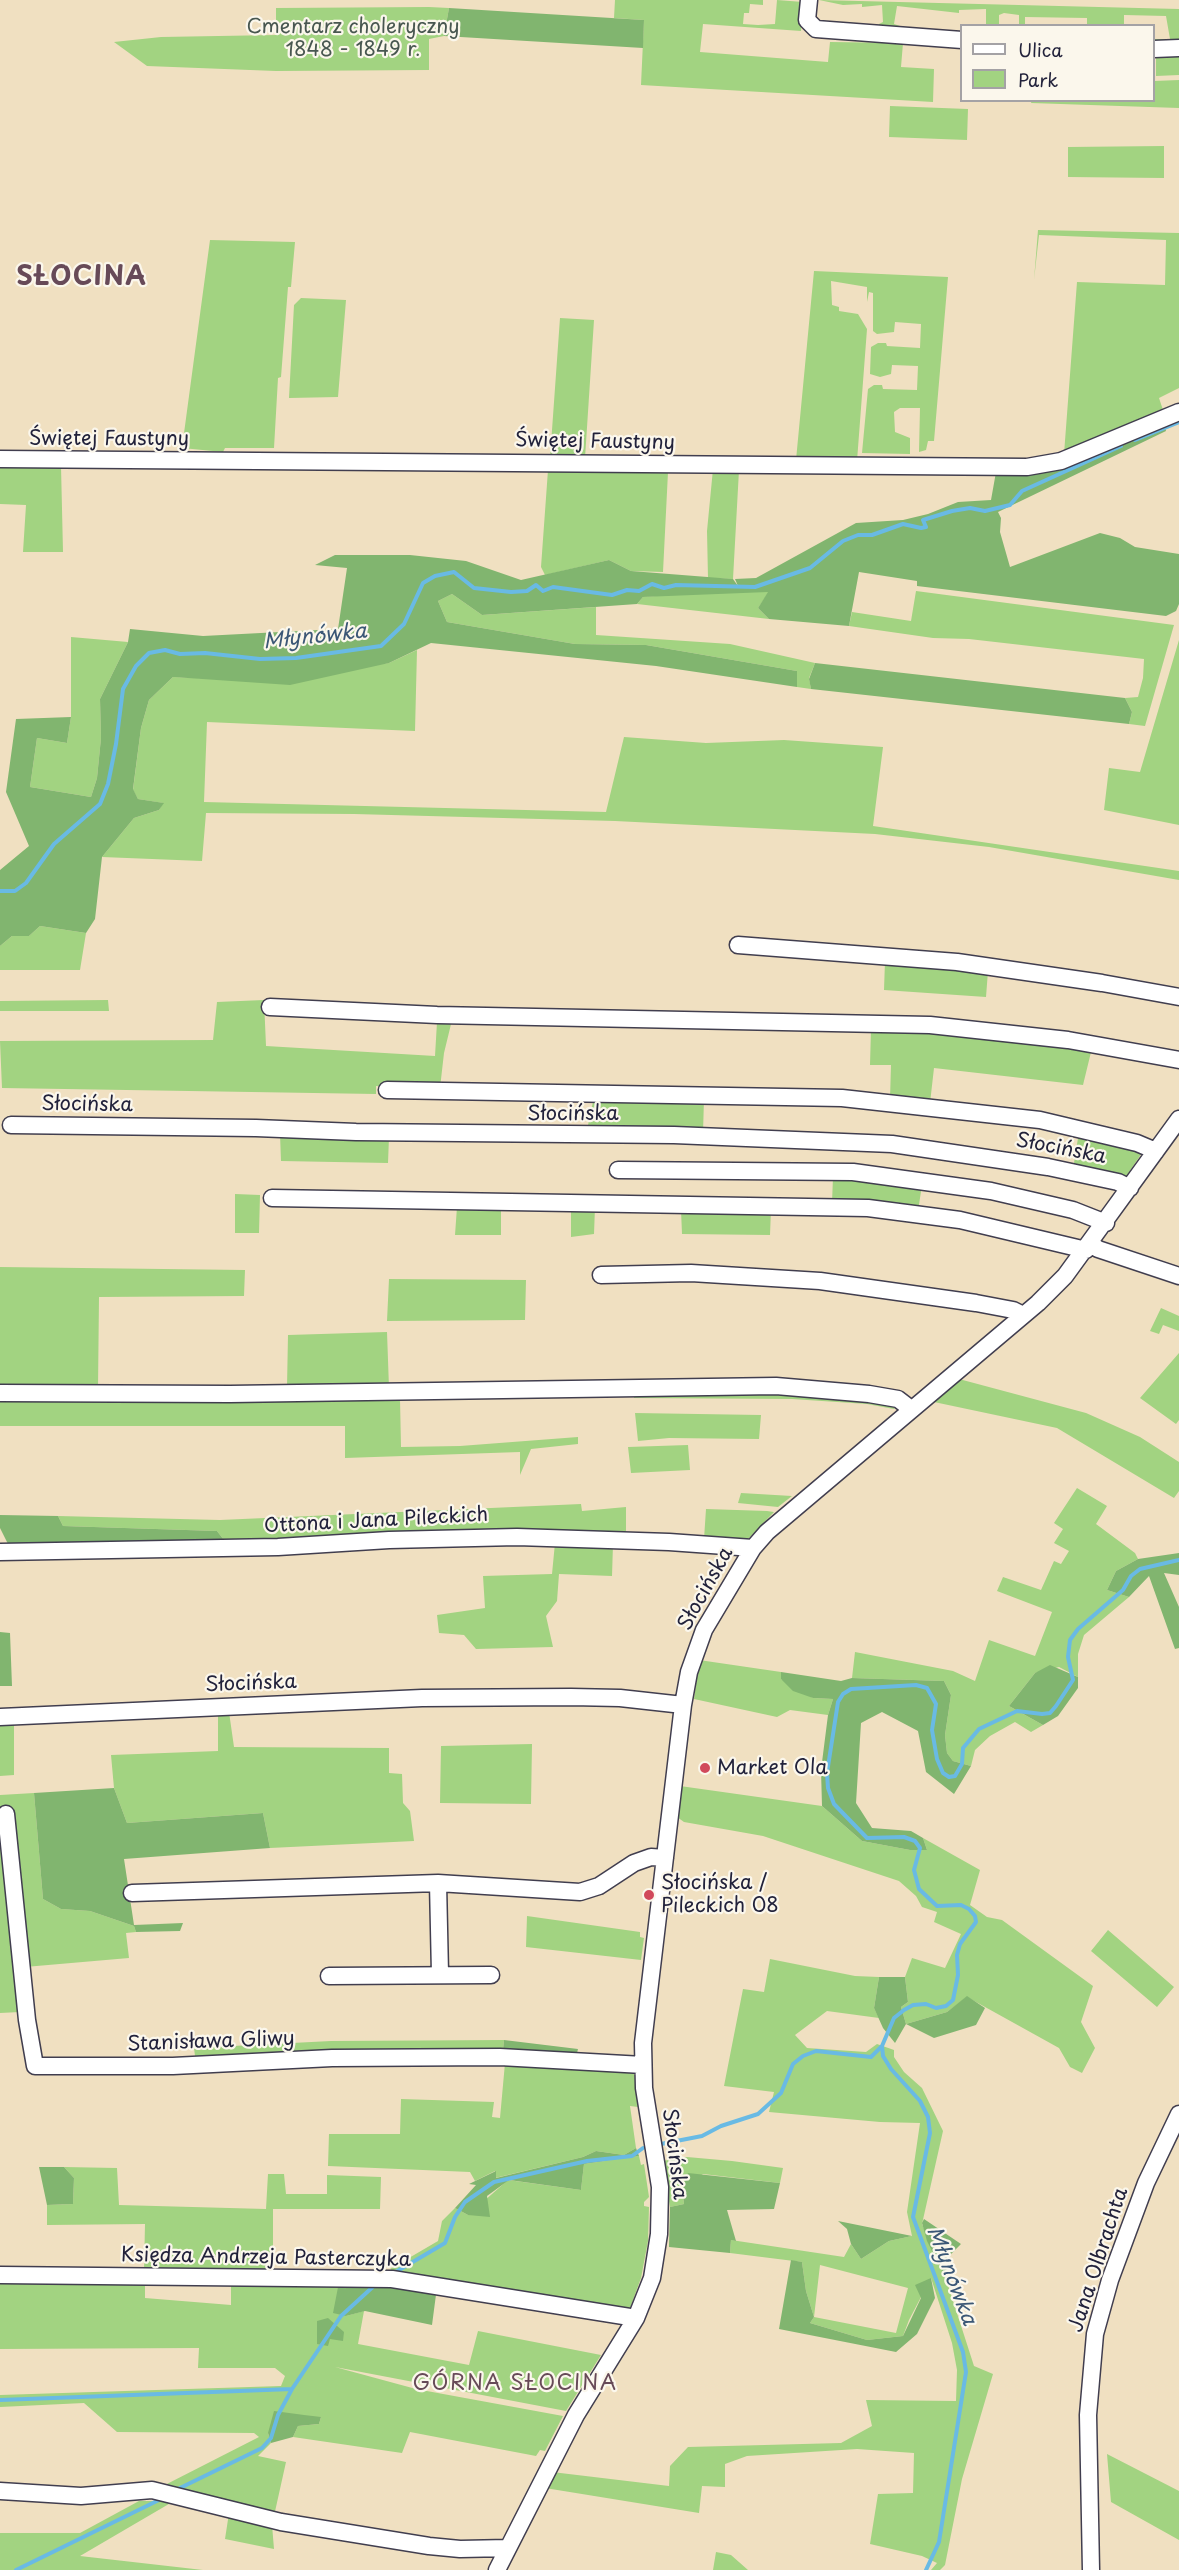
<!DOCTYPE html>
<meta charset="utf-8">
<style>
body{margin:0}
#map{position:relative;width:1179px;height:2570px;overflow:hidden;background:#f0e0c1;font-family:"Playpen Sans",sans-serif}
canvas{display:block}
.legend{position:absolute;left:960px;top:24px;width:195px;height:78px;box-sizing:border-box;background:#fbf7ec;border:2px solid #a4a2a5;margin:0;padding:8px 10px;list-style:none;font-size:18px;color:#22223b}
.legend li{display:flex;align-items:center;gap:12px;height:30px}
.legend b{width:30px;border:2px solid #a4a2a5}
</style>
<div id="map">
<canvas width="1179" height="2570"></canvas>
<ul class="legend">
<li><b style="height:8px;background:#fff"></b>Ulica</li>
<li><b style="height:16px;background:#a2d381"></b>Park</li>
</ul>
</div>
<script>
const ctx = document.querySelector('canvas').getContext('2d');
ctx.lineJoin = 'round';
function paint(path, color) {
  ctx.fillStyle = color;
  ctx.fill(path, 'evenodd');
}
function shape(rows) {
  const path = new Path2D();
  for (const r of rows) {
    path.moveTo(r[0], r[1]);
    for (let i = 2; i < r.length; i += 2) path.lineTo(r[i], r[i + 1]);
  }
  return path;
}
function strokePath(path, color, width, dash) {
  ctx.strokeStyle = color;
  ctx.lineWidth = width;
  ctx.lineCap = dash ? 'butt' : 'round';
  ctx.setLineDash(dash || []);
  ctx.stroke(path);
}
function write(font, color, halo, rows, align = 'center') {
  ctx.font = font + ' "Playpen Sans",sans-serif';
  ctx.lineWidth = 4.5;
  ctx.setLineDash([]);
  ctx.textBaseline = 'middle';
  ctx.strokeStyle = halo;
  ctx.fillStyle = color;
  for (const [text, x, y, turn = 0] of rows) {
    ctx.save();
    ctx.translate(x, y);
    ctx.rotate((+turn || 0) * Math.PI / 180);
    ctx.textAlign = isNaN(turn) ? turn : align;
    if (halo) ctx.strokeText(text, 0, 0);
    ctx.fillText(text, 0, 0);
    ctx.restore();
  }
}
paint(shape([
 [615,0,763,0,763,5,750,4,749,13,744,13,743,24,758,25,775,24,777,0,803,2,801,31,703,24,700,52,828,62,830,42,903,43,901,67,934,69,933,102,641,85,644,20,614,18],
 [819,0,1179,9,1179,45,1154,45,1154,39,1170,39,1166,16,1124,15,1124,26,1087,25,1087,18,1025,17,1025,25,1019,26,1019,15,1004,13,999,15,999,25,986,26,986,9,959,10,959,13,897,6,894,24,900,26,900,31,879,29,879,24,883,22,882,5,862,7,862,4,843,5],
 [429,7,449,8,444,36,429,39,429,70,276,71,147,66,114,42,161,37,276,35,276,8],
 [1156,52,1179,52,1179,75,1156,76],
 [1179,80,1179,108,1031,103,1032,100,1154,100,1154,81],
 [890,106,968,109,967,140,889,137],
 [1164,146,1164,178,1068,177,1068,147],
 [1038,230,1179,233,1179,388,1159,398,1164,413,1064,454,1077,282,1165,285,1166,240,1039,235,1034,280],
 [210,240,295,242,291,287,288,287,281,377,278,378,274,448,225,448,223,452,182,448],
 [814,271,948,277,934,441,928,441,926,450,919,452,920,408,900,408,894,412,895,432,910,438,910,454,862,453,868,389,874,385,882,385,883,389,917,390,918,366,892,365,891,374,880,377,870,374,871,347,878,343,886,343,887,346,920,348,921,324,895,322,894,332,877,334,873,331,873,293,869,292,867,302,867,287,831,281,832,305,839,307,839,311,858,314,867,329,857,461,796,460],
 [301,298,346,300,338,397,289,398,294,305],
 [560,318,594,320,585,458,550,458],
 [0,465,61,466,63,552,23,552,26,505,0,504],
 [713,469,739,470,733,579,708,578,707,531],
 [548,470,668,472,663,572,631,571,609,560,545,575,541,567],
 [723,591,769,592,758,608,769,619,637,604,643,597],
 [916,591,1174,625,1145,726,1129,724,1132,712,1125,698,1138,697,1143,678,1144,659,969,639,933,638,849,626,852,612,911,621],
 [452,594,482,615,596,607,596,635,730,644,815,663,809,678,811,689,797,687,797,671,646,645,575,644,447,622,438,601],
 [71,637,128,642,100,699,101,738,97,778,91,797,30,787,37,738,67,743,71,717],
 [1179,640,1179,825,1104,810,1109,768,1140,772],
 [417,650,415,731,207,722,204,802,606,812,624,737,706,743,784,740,883,747,873,826,1179,871,1179,880,989,847,875,834,615,821,354,814,206,813,202,861,102,857,134,818,159,810,163,803,138,799,133,790,141,728,149,700,173,677,221,679,389,663],
 [40,926,86,933,80,970,0,970,0,946,12,936,29,936],
 [885,961,988,971,986,997,884,990],
 [108,1000,109,1011,0,1011,0,1001],
 [264,1000,266,1046,435,1056,437,1022,452,1020,444,1053,440,1088,376,1086,376,1094,2,1088,0,1041,213,1040,217,1002],
 [879,1027,1092,1048,1083,1085,934,1068,930,1103,890,1099,891,1065,870,1065,871,1029],
 [594,1097,704,1099,703,1133,587,1130],
 [1079,1132,1144,1150,1123,1181,1073,1169],
 [280,1134,389,1137,388,1163,281,1161],
 [833,1177,922,1185,918,1211,832,1203],
 [235,1194,260,1195,259,1233,235,1233],
 [501,1205,501,1235,455,1235,457,1207],
 [595,1207,594,1234,571,1237,571,1208],
 [771,1209,770,1235,682,1234,681,1210],
 [0,1267,245,1270,244,1296,99,1297,98,1388,0,1386],
 [389,1279,526,1280,525,1320,387,1321],
 [1161,1308,1179,1316,1179,1331,1163,1325,1159,1334,1150,1331],
 [387,1332,389,1388,287,1387,288,1335],
 [1179,1353,1179,1420,1176,1424,1140,1398],
 [959,1379,1086,1413,1140,1437,1179,1462,1179,1491,1174,1498,1057,1428,934,1402,934,1398],
 [633,1390,786,1392,897,1404,894,1409,867,1404,792,1399,634,1398],
 [0,1397,400,1399,401,1447,460,1446,578,1437,578,1444,531,1449,520,1475,520,1452,345,1458,345,1426,0,1426],
 [635,1413,761,1415,759,1439,669,1438,638,1441],
 [688,1445,690,1470,631,1473,628,1447],
 [1077,1488,1107,1506,1096,1524,1135,1553,1138,1559,1116,1571,1107,1590,1129,1597,1084,1635,1078,1654,1078,1677,1059,1667,1035,1673,1009,1706,1043,1725,1031,1732,1015,1722,990,1736,975,1750,971,1766,953,1761,947,1753,945,1735,951,1695,944,1681,852,1678,855,1652,953,1671,975,1681,989,1640,1035,1656,1052,1612,997,1591,1003,1577,1041,1590,1054,1561,1061,1564,1069,1551,1054,1543,1063,1529,1054,1523],
 [741,1493,792,1496,778,1507,738,1503],
 [581,1504,582,1511,626,1507,626,1534,227,1544,217,1531,63,1526,58,1516,220,1520],
 [706,1509,767,1511,774,1512,745,1542,704,1539],
 [555,1543,613,1544,612,1576,559,1574,557,1601,546,1616,553,1647,476,1649,464,1635,439,1633,437,1615,485,1608,483,1576,552,1574],
 [699,1660,781,1672,781,1679,813,1698,833,1699,828,1715,790,1710,777,1717,694,1699],
 [229,1712,234,1747,389,1748,389,1773,402,1774,403,1803,410,1811,414,1841,270,1848,263,1813,127,1823,114,1788,111,1755,218,1751,218,1713],
 [14,1721,14,1775,0,1776,0,1722],
 [532,1744,531,1804,440,1803,441,1746],
 [680,1786,822,1806,862,1841,910,1850,927,1850,923,1838,980,1870,970,1905,987,1917,1002,1920,1093,1986,1081,2022,1095,2048,1082,2073,1070,2067,1059,2048,967,1997,947,2012,906,2024,901,2007,908,2002,905,1977,912,1958,945,1968,961,1934,934,1922,937,1912,922,1907,916,1896,899,1881,763,1836,684,1822,677,1817],
 [34,1793,43,1899,61,1909,90,1911,134,1926,136,1932,126,1933,129,1958,25,1967,20,2012,0,2013,0,1795],
 [527,1916,640,1932,640,1937,644,1938,641,1960,526,1947],
 [1108,1930,1174,1987,1157,2007,1091,1951],
 [770,1959,855,1976,879,1977,874,2008,879,2018,827,2011,795,2035,807,2048,866,2052,877,2044,894,2050,894,2057,904,2072,922,2088,943,2131,922,2224,946,2279,974,2366,993,2374,962,2479,945,2565,940,2570,931,2570,937,2563,922,2556,870,2544,878,2494,913,2493,914,2453,857,2449,747,2456,725,2464,725,2487,702,2486,699,2513,545,2488,552,2472,669,2486,670,2466,688,2447,841,2443,872,2426,866,2400,956,2401,957,2370,952,2343,931,2278,909,2320,903,2336,867,2340,810,2323,814,2317,806,2291,802,2262,730,2253,731,2240,844,2257,851,2244,861,2259,889,2241,912,2236,907,2212,920,2123,880,2122,769,2112,774,2092,724,2086,743,1989,764,1992],
 [820,2265,908,2288,896,2333,814,2317],
 [504,2040,503,2050,195,2056,194,2048,331,2041],
 [505,2063,612,2072,634,2070,638,2107,630,2106,636,2148,624,2155,596,2151,583,2157,495,2178,495,2171,475,2181,470,2172,328,2166,329,2134,400,2134,401,2099,494,2102,492,2117,500,2118],
 [639,2156,641,2165,644,2164,649,2197,644,2202,644,2206,649,2207,648,2241,641,2278,629,2311,400,2277,390,2269,438,2241,442,2221,455,2208,468,2215,508,2180,581,2190,584,2164],
 [687,2157,732,2161,783,2168,780,2183,703,2174,682,2187,684,2204,670,2207,662,2161],
 [64,2167,117,2168,119,2205,266,2209,268,2174,284,2174,286,2194,327,2194,327,2175,381,2177,380,2209,273,2209,273,2271,144,2271,145,2224,47,2225,47,2205,73,2204,74,2178],
 [0,2278,145,2281,145,2298,231,2305,231,2282,339,2282,346,2316,364,2311,358,2344,469,2365,478,2331,601,2355,566,2411,335,2367,416,2389,563,2416,545,2451,540,2450,536,2456,410,2432,402,2453,293,2437,298,2426,319,2424,321,2417,268,2433,271,2443,258,2456,286,2462,274,2516,159,2488,259,2437,254,2433,117,2432,84,2403,0,2407,0,2395,281,2386,285,2376,275,2368,198,2368,199,2348,0,2349],
 [1107,2454,1179,2491,1179,2540,1111,2502],
 [139,2501,174,2501,80,2556,203,2570,0,2570,0,2533,80,2533],
 [229,2513,272,2525,274,2549,225,2539],
 [716,2552,731,2555,748,2570,760,2570,713,2570]
]), '#a2d381');
paint(shape([
 [449,8,644,20,643,48,444,36],
 [1164,422,1166,431,998,512,1001,518,1000,532,1010,567,1100,533,1120,538,1135,547,1179,554,1179,604,1176,611,1166,616,917,586,917,581,859,572,849,626,769,619,758,608,768,592,643,597,637,604,482,615,452,594,438,601,447,622,575,644,646,645,797,671,797,687,656,666,431,643,389,663,290,685,173,677,149,700,141,728,133,789,138,799,164,803,159,810,134,818,102,857,95,919,86,933,40,926,29,936,12,936,0,946,0,870,29,846,6,792,16,719,71,717,67,743,37,738,30,787,91,797,97,778,101,738,100,699,128,642,130,629,203,636,338,629,347,568,315,565,335,555,410,555,466,561,521,580,609,560,631,571,733,579,738,586,735,579,756,578,856,523,903,520,928,514,958,502,991,500,996,472],
 [815,663,1125,698,1132,712,1129,724,811,689,809,679],
 [0,1515,58,1516,63,1526,217,1531,227,1544,9,1546,0,1528],
 [1179,1553,1179,1575,1164,1573,1179,1607,1179,1648,1175,1649,1149,1576,1129,1597,1107,1590,1116,1571,1138,1559],
 [0,1632,10,1633,12,1686,0,1686],
 [1050,1665,1078,1677,1078,1688,1058,1716,1043,1725,1009,1706,1035,1673],
 [781,1672,841,1681,852,1678,944,1681,951,1695,945,1735,947,1753,953,1761,971,1766,954,1794,926,1772,918,1731,882,1712,861,1723,856,1803,872,1828,911,1831,923,1838,927,1850,910,1850,862,1841,822,1806,821,1770,828,1715,833,1699,813,1698,793,1691,781,1679],
 [114,1788,127,1823,263,1813,270,1848,124,1859,134,1925,183,1923,180,1931,136,1932,134,1926,90,1911,61,1909,43,1899,34,1793],
 [879,1977,905,1977,908,2002,901,2007,906,2024,947,2012,967,1996,985,2008,976,2025,934,2038,906,2024,895,2043,883,2028,874,2008],
 [504,2040,578,2049,576,2057,503,2050],
 [636,2148,639,2156,584,2164,581,2190,509,2180,487,2196,490,2217,468,2215,455,2208,476,2185,469,2184,496,2171,496,2178,583,2157,596,2151,624,2155],
 [39,2167,64,2167,74,2178,73,2204,47,2205],
 [688,2173,780,2183,774,2209,727,2210,736,2241,731,2240,730,2253,669,2247,670,2207,684,2204,682,2187],
 [924,2219,961,2244,947,2258,946,2279,927,2241,922,2223],
 [838,2221,912,2236,889,2241,861,2259,851,2244,847,2229],
 [791,2260,802,2262,806,2291,814,2317,810,2323,867,2340,903,2336,921,2298,915,2285,931,2278,935,2298,917,2334,896,2352,779,2329],
 [339,2282,437,2287,432,2325,365,2311,346,2316,333,2313],
 [328,2318,344,2332,343,2341,330,2339,328,2346,317,2344,317,2321],
 [274,2411,304,2415,321,2417,319,2424,298,2426,293,2437,271,2443,268,2433]
]), '#81b56f');
strokePath(shape([
 [1135,440,1179,422],
 [0,891,15,891,26,883,54,844,100,804,108,784,116,744,123,689,136,666,149,653,165,650,180,654,205,653,260,659,296,658,381,646,404,624,423,583,435,576,454,572,474,588,511,592,527,591,536,585,543,591,553,587,612,595,627,590,639,591,652,584,664,588,676,585,755,587,810,568,843,541,858,535,872,535,903,524,921,528,926,527,923,520,952,511,970,508,985,511,1010,505,1022,491,1121,446],
 [661,2144,702,2136,721,2126,758,2114,781,2093,793,2064,803,2056,816,2051,871,2057,882,2046],
 [394,2273,445,2243,455,2217,465,2202,494,2182,587,2161,632,2156,643,2148],
 [0,2400,292,2389,341,2316,376,2284],
 [180,2488,262,2448,271,2438,278,2415,292,2389],
 [16,2570,161,2499],
 [926,2570,939,2542,966,2372,963,2352,913,2217,930,2133,928,2117,920,2101,891,2069,883,2056,882,2046,894,2018,904,2010,913,2005,926,2004,936,2008,946,2006,953,2000,958,1975,957,1955,960,1944,976,1922,975,1916,969,1909,961,1905,937,1906,919,1889,914,1870,920,1848,915,1841,904,1837,867,1838,834,1804,828,1788,827,1773,838,1702,843,1694,851,1689,916,1685,927,1688,936,1704,932,1730,937,1759,943,1773,949,1777,955,1776,962,1764,963,1748,979,1729,1017,1711,1042,1714,1050,1713,1056,1706,1073,1680,1068,1657,1070,1640,1078,1629,1123,1590,1131,1576,1140,1569,1179,1560]
]), '#69bae4', 4);
const minor = shape([
 [809,0,807,20,816,29,962,40],
 [1154,49,1179,48],
 [0,459,1027,467,1061,461,1179,412],
 [738,945,957,962,1102,983,1179,997],
 [270,1007,437,1015,930,1025,1068,1040,1179,1060],
 [387,1090,842,1098,1040,1120,1137,1143,1156,1151],
 [11,1125,256,1128,356,1132,674,1135,892,1144,1048,1167,1118,1182,1130,1188],
 [618,1170,853,1172,991,1191,1073,1210,1106,1223],
 [272,1198,868,1208,960,1220,1086,1250],
 [1091,1244,1098,1249,1179,1276],
 [601,1275,691,1273,820,1281,976,1303,1013,1310,1023,1315],
 [0,1393,230,1394,776,1386,869,1394,898,1399,911,1409],
 [0,1552,278,1547,389,1540,517,1537,669,1542,753,1548],
 [0,1717,422,1698,571,1697,620,1698,683,1705],
 [6,1814,27,2020,35,2066,173,2066,332,2058,500,2057,643,2065],
 [438,1883,440,1974],
 [132,1893,438,1883,580,1892,599,1886,634,1863,651,1857,665,1858],
 [329,1976,491,1975],
 [0,2275,392,2279,636,2318],
 [0,2491,81,2496,152,2490,281,2522,429,2546,460,2549,508,2548],
 [497,2570,576,2415,636,2318,652,2278,659,2234,660,2187,644,2088,643,2043,683,1705,689,1672,704,1630,753,1548,767,1532,1038,1303,1065,1276,1179,1119],
 [1091,2570,1088,2415,1095,2334,1110,2280,1146,2183,1179,2114]
]);
strokePath(minor, '#413e4f', 19);
strokePath(minor, '#fff', 16);
for (const [x, y, r, color] of [
 [705,1768,6,"#d1495b"],
 [649,1895,6,"#d1495b"]
]) {
  const dot = new Path2D();
  dot.arc(x, y, r, 0, 2 * Math.PI);
  ctx.fillStyle = color;
  ctx.fill(dot);
  strokePath(dot, '#fbf7ec', 2);
}
write('20px', '#485750', '#fbf7ec', [
 ["Cmentarz choleryczny",353,27],
 ["1848 - 1849 r.",353,50]
]);
write('20px', '#22223b', '#fbf7ec', [
 ["Świętej Faustyny",109,439],
 ["Świętej Faustyny",595,442,1],
 ["Słocińska",87,1105,1],
 ["Słocińska",573,1114],
 ["Słocińska",1061,1149,11],
 ["Ottona i Jana Pileckich",376,1521,-3],
 ["Słocińska",706,1589,-61],
 ["Słocińska",251,1684,-2],
 ["Stanisława Gliwy",211,2042,-2],
 ["Słocińska",674,2154,83],
 ["Księdza Andrzeja Pasterczyka",266,2258,1],
 ["Jana Olbrachta",1099,2260,-72]
]);
write('20px', '#22223b', '#fbf7ec', [
 ["Market Ola",717,1768],
 ["Słocińska /",661,1883],
 ["Pileckich 08",661,1906]
], 'left');
write('italic 21px', '#3b5776', '#fbf7ec', [
 ["Młynówka",315,637,-6],
 ["Młynówka",951,2276,69]
]);
ctx.letterSpacing = '1.5px';
write('21px', '#674a58', '#fbf7ec', [
 ["GÓRNA SŁOCINA",515,2384]
]);
ctx.letterSpacing = '0px';
ctx.letterSpacing = '1.5px';
write('bold 26px', '#674a58', '#fbf7ec', [
 ["SŁOCINA",82,278]
]);
ctx.letterSpacing = '0px';
</script>
